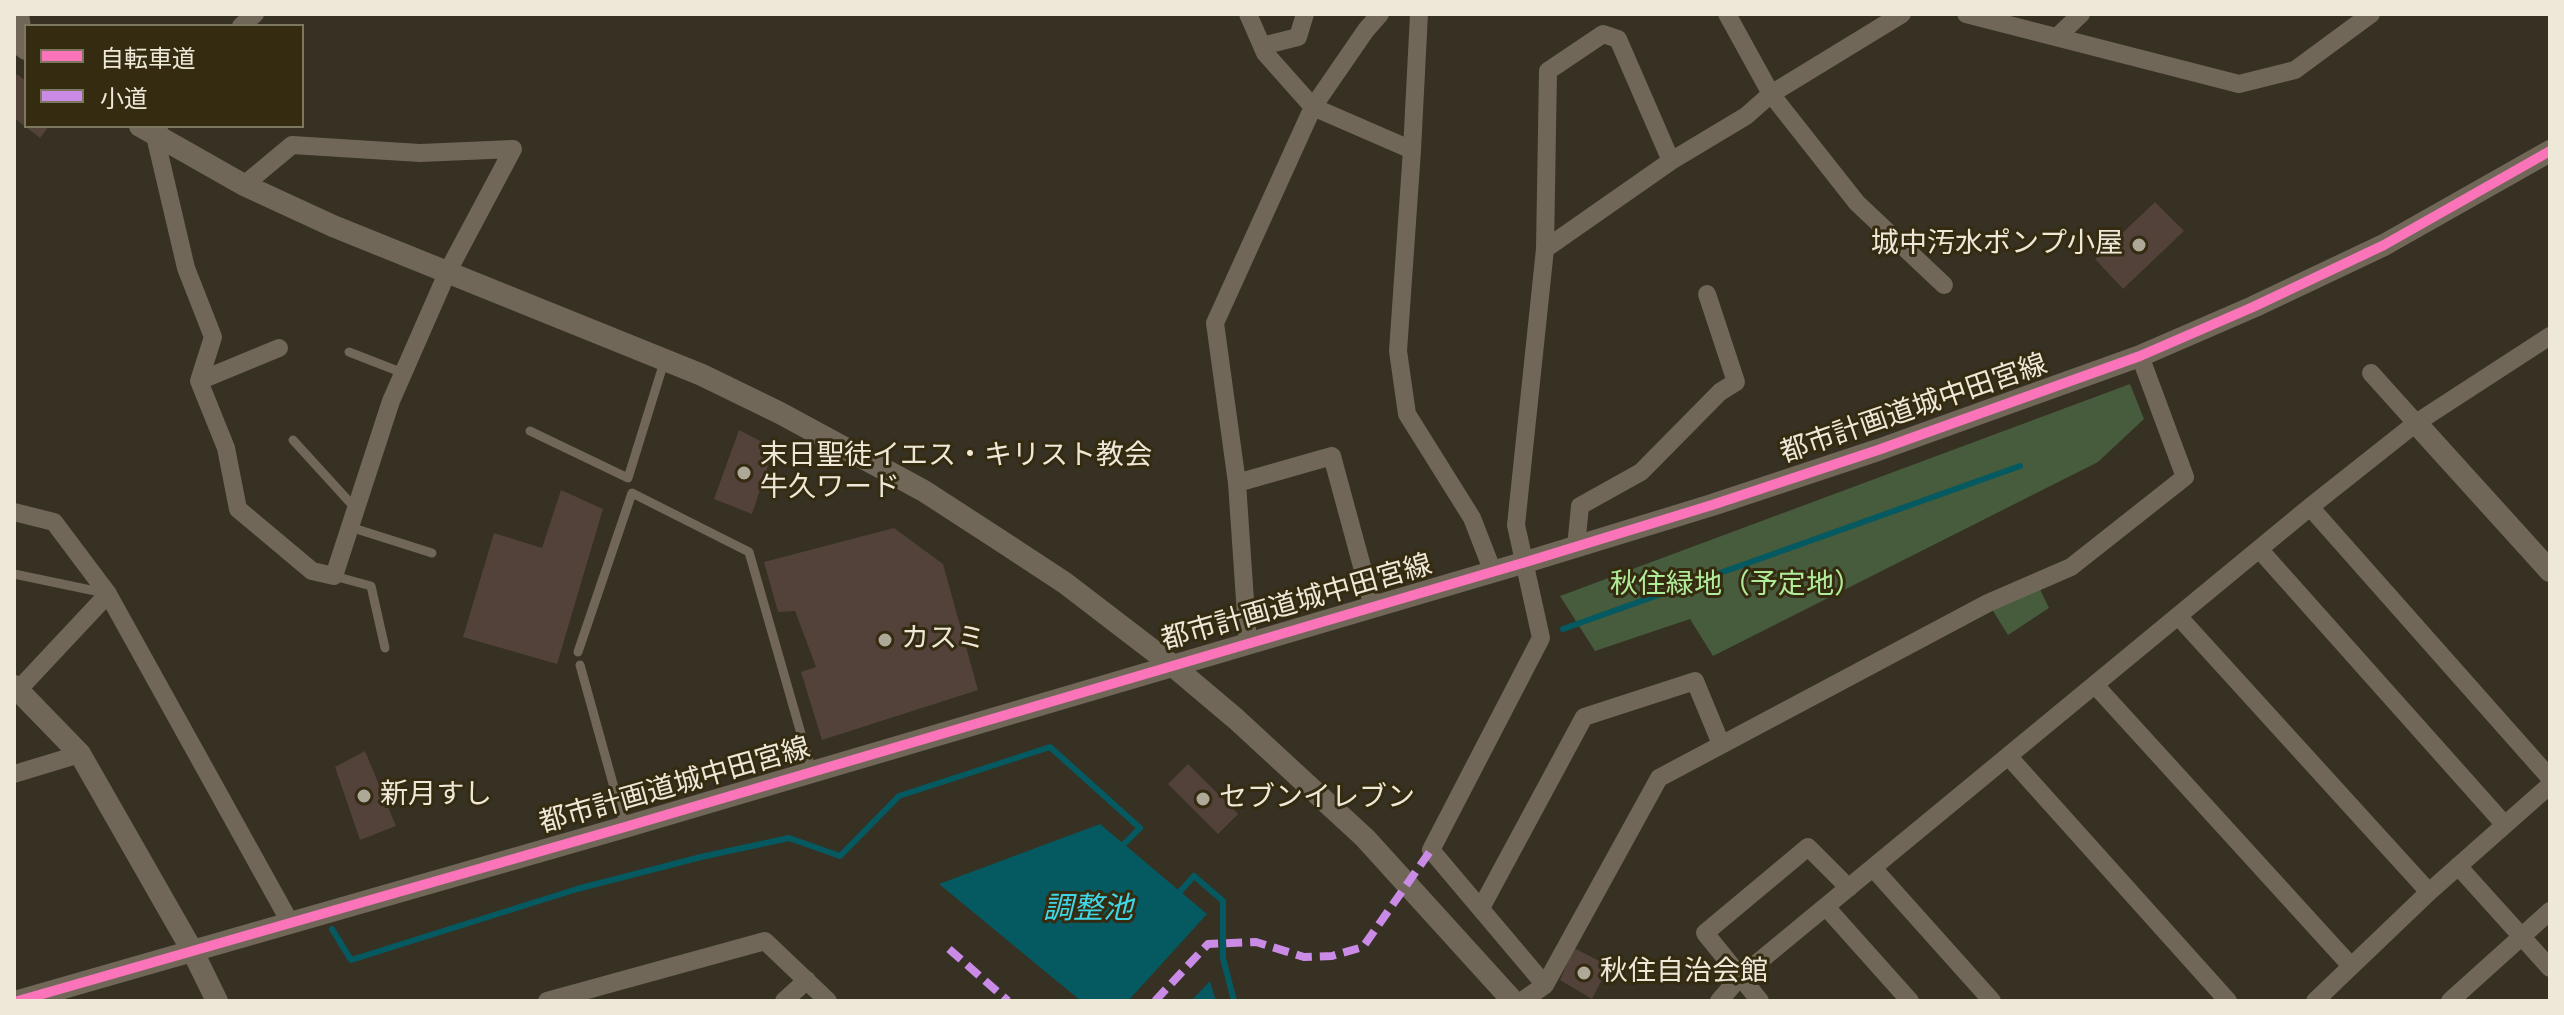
<!DOCTYPE html>
<meta charset="utf-8">
<style>
body{margin:0}
#map{position:relative;width:2564px;height:1015px;overflow:hidden;background:#363122;font-family:"Sofia Sans Condensed","Noto Sans JP",sans-serif}
canvas{display:block}
.frame{position:absolute;inset:0;border:16px solid #ede8d8;pointer-events:none}
.legend{position:absolute;left:24px;top:24px;width:280px;height:104px;box-sizing:border-box;background:#342b10;border:2px solid #7e7760;margin:0;padding:10px 14px;list-style:none;font-size:24px;color:#ede8d8}
.legend li{display:flex;align-items:center;gap:16px;height:40px}
.legend b{width:40px;border:2px solid #7e7760}
</style>
<div id="map">
<canvas width="2564" height="1015"></canvas>
<div class="frame"></div>
<ul class="legend">
<li><b style="height:10px;background:#fb73b8"></b>自転車道</li>
<li><b style="height:10px;background:#ca8be6"></b>小道</li>
</ul>
</div>
<script>
const ctx = document.querySelector('canvas').getContext('2d');
ctx.lineJoin = 'round';
function paint(path, color) {
  ctx.fillStyle = color;
  ctx.fill(path, 'evenodd');
}
function shape(rows) {
  const path = new Path2D();
  for (const r of rows) {
    path.moveTo(r[0], r[1]);
    for (let i = 2; i < r.length; i += 2) path.lineTo(r[i], r[i + 1]);
  }
  return path;
}
function strokePath(path, color, width, dash) {
  ctx.strokeStyle = color;
  ctx.lineWidth = width;
  ctx.lineCap = dash ? 'butt' : 'round';
  ctx.setLineDash(dash || []);
  ctx.stroke(path);
}
function write(font, color, halo, rows, align = 'center') {
  ctx.font = font + ' "Sofia Sans Condensed","Noto Sans JP",sans-serif';
  ctx.lineWidth = 6;
  ctx.setLineDash([]);
  ctx.textBaseline = 'middle';
  ctx.strokeStyle = halo;
  ctx.fillStyle = color;
  for (const [text, x, y, turn = 0] of rows) {
    ctx.save();
    ctx.translate(x, y);
    ctx.rotate((+turn || 0) * Math.PI / 180);
    ctx.textAlign = isNaN(turn) ? turn : align;
    if (halo) ctx.strokeText(text, 0, 0);
    ctx.fillText(text, 0, 0);
    ctx.restore();
  }
}
paint(shape([
 [2130,384,2144,419,2098,462,1713,656,1690,619,1595,651,1560,596],
 [2036,581,2049,608,2008,635,1988,603]
]), '#475b3d');
paint(shape([
 [1100,824,1207,914,1128,1001,1081,1001,939,884],
 [1210,981,1216,1001,1191,1001]
]), '#055a61');
strokePath(shape([
 [1563,629,2020,466],
 [1175,897,1194,876,1223,901,1223,958,1234,1001],
 [332,929,351,960,577,889,701,857,789,838,840,856,899,796,1050,747,1140,828,1118,850]
]), '#055a61', 6);
paint(shape([
 [17,74,26,81,26,126,49,126,40,138,14,118,14,79],
 [2155,202,2184,231,2123,289,2095,259],
 [739,430,774,448,752,514,714,499],
 [561,490,603,509,557,664,463,637,494,533,542,548],
 [894,528,943,564,978,690,822,740,801,672,816,667,795,611,778,612,764,562],
 [365,751,396,826,360,840,335,767],
 [1188,764,1238,814,1218,834,1168,784],
 [1574,948,1609,966,1592,999,1560,980]
]), '#52423a');
strokePath(shape([
 [349,352,403,373],
 [530,431,628,478,665,359],
 [293,440,355,508],
 [350,527,432,553],
 [14,574,105,593],
 [334,576,371,586,385,648],
 [578,652,632,493,749,552,812,772],
 [580,665,625,827]
]), '#706758', 9);
strokePath(shape([
 [20,14,25,48],
 [1248,14,1265,53,1313,107,1412,150,1419,14],
 [1727,14,1771,94,1857,203,1944,285],
 [1966,14,2239,84,2295,70,2371,14],
 [241,26,255,14],
 [2057,37,2081,14],
 [1262,46,1298,37,1305,14],
 [159,129,155,136,186,268,213,337,199,381],
 [1412,150,1398,351,1407,414,1472,518,1493,572],
 [1671,161,1618,39,1603,34,1548,71,1545,249,1516,525,1541,638,1431,850,1545,985,1659,778,1988,603,2071,567,2185,477,2140,356],
 [244,185,292,145,420,153,513,149,448,271,391,401,334,576,312,571,238,509,226,448,199,381,279,348],
 [1545,249,1671,161,1746,116,1771,94,1902,14],
 [2371,373,2416,423],
 [1237,483,1332,456,1373,607],
 [2310,507,2550,778],
 [14,512,54,522,108,594,291,924],
 [1576,547,1580,506,1641,472,1720,392,1736,382,1707,294],
 [2259,549,2505,825],
 [2178,616,2429,892],
 [1248,644,1237,483,1215,323,1313,107,1366,30,1380,14],
 [2095,685,2351,966],
 [19,689,108,594],
 [2009,757,2228,1001],
 [14,774,80,754],
 [2458,866,2550,968],
 [1873,868,1992,1001],
 [1826,907,1910,1001],
 [1481,908,1584,717,1695,681,1721,744],
 [547,1001,765,941,828,1001],
 [784,1001,807,980],
 [1522,1001,1545,985],
 [1719,1001,1739,978,2310,507,2416,423,2550,336],
 [1760,1001,1705,933,1808,847,1849,888],
 [2315,1001,2429,892,2550,785],
 [2450,1001,2550,911]
]), '#706758', 18);
strokePath(shape([
 [14,40,26,49],
 [140,126,244,185,333,226,702,375,780,413,924,491,998,539,1065,583,1172,665,1236,719,1365,838,1513,1001],
 [2416,423,2550,571],
 [14,686,80,754,193,952,217,1001],
 [18,1001,625,827,1526,562,1712,505,1878,450,2140,356,2253,307,2384,245,2550,151]
]), '#706758', 22);
strokePath(shape([
 [949,949,1008,1001],
 [1155,1001,1208,944,1256,942,1304,957,1332,956,1363,947,1431,850]
]), '#ca8be6', 8, [16, 8]);
strokePath(shape([
 [18,1001,625,827,1526,562,1712,505,1878,450,2140,356,2253,307,2384,245,2550,151]
]), '#fb73b8', 10);
for (const [x, y, r, color] of [
 [2139,245,8,"#ada898"],
 [744,473,8,"#ada898"],
 [885,640,8,"#ada898"],
 [364,796,8,"#ada898"],
 [1203,799,8,"#ada898"],
 [1584,973,8,"#ada898"]
]) {
  const dot = new Path2D();
  dot.arc(x, y, r, 0, 2 * Math.PI);
  ctx.fillStyle = color;
  ctx.fill(dot);
  strokePath(dot, '#342b10', 3);
}
write('28px', '#ede8d8', '#342b10', [
 ["城中汚水ポンプ小屋",2123,245,"right"],
 ["末日聖徒イエス・キリスト教会",760,457],
 ["牛久ワード",760,489],
 ["カスミ",901,640],
 ["新月すし",380,796],
 ["セブンイレブン",1219,799],
 ["秋住自治会館",1600,973]
], 'left');
write('28px', '#ede8d8', '#342b10', [
 ["都市計画道城中田宮線",1914,410,-19],
 ["都市計画道城中田宮線",1297,604,-16],
 ["都市計画道城中田宮線",675,787,-16]
]);
write('28px', '#b0eb99', '#342b10', [
 ["秋住緑地（予定地）",1736,586]
]);
write('italic 30px', '#3fd7e7', '#342b10', [
 ["調整池",1088,910]
]);
</script>
